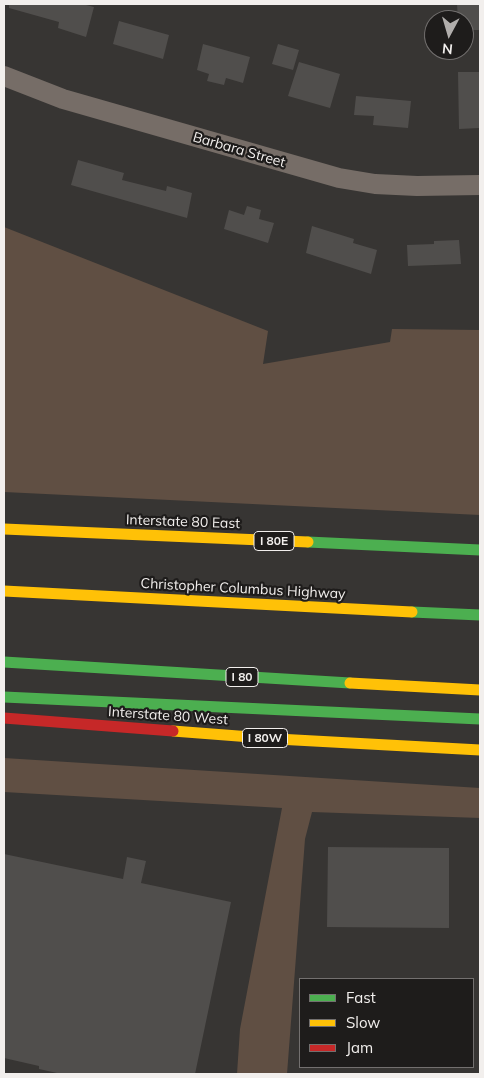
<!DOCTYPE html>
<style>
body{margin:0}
#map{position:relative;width:484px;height:1078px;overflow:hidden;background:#373533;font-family:Mulish,sans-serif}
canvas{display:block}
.frame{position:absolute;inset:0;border:5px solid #f2efed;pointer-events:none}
.legend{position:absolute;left:299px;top:978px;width:175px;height:90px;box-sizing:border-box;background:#1e1c1b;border:1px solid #73706f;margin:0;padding:6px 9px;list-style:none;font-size:15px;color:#f2efed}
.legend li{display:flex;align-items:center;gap:10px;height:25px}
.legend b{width:25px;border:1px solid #73706f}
.north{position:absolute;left:424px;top:10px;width:50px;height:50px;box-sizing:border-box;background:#1e1c1b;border:1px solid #73706f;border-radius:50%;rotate:186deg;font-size:14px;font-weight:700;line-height:20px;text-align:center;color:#f2efed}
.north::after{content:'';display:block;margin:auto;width:18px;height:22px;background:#b1aeac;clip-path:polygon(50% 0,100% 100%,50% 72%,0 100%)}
</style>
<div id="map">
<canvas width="484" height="1078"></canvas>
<div class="frame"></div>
<ul class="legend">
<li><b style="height:6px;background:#4caf50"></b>Fast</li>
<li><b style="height:6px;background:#ffc107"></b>Slow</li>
<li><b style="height:6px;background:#c62828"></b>Jam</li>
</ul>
<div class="north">N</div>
</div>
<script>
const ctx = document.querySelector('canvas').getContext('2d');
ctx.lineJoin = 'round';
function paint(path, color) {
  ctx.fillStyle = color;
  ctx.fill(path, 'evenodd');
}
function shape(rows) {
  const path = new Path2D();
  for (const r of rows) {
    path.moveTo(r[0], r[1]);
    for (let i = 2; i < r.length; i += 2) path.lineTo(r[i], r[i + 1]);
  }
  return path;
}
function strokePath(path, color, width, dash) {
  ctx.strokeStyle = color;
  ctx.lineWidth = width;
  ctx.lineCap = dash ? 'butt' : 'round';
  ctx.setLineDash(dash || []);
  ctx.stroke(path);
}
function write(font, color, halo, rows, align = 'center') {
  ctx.font = font + ' Mulish,sans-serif';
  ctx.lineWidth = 4.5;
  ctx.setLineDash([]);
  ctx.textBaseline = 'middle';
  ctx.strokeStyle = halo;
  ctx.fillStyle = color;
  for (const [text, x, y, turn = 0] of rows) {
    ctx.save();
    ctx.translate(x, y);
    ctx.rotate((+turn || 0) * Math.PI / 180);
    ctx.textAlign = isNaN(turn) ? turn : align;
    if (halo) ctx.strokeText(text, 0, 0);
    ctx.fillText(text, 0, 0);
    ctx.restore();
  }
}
paint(shape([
 [4,227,268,331,263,364,390,342,392,329,480,330,480,515,4,492],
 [4,758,480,788,480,818,312,812,305,839,287,1074,237,1074,240,1029,282,808,4,792]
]), '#604f43');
paint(shape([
 [9,4,82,4,94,7,86,37,58,28,59,22,9,8],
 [457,4,480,4,480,30,464,30,464,20,458,20],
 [119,21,169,35,163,59,113,44],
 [203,44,250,57,243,83,226,78,224,85,207,81,209,74,197,70],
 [278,44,299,50,293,70,272,64],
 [299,62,340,74,330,108,288,96],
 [458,72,480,72,479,128,459,129],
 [356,96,411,101,408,128,373,125,374,116,354,115],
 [78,160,124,173,122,180,166,191,167,186,192,193,187,218,71,185],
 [247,206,261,210,259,219,274,223,268,243,224,229,229,210,244,215],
 [312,226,354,239,353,243,377,250,371,274,306,253],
 [459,240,461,264,408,266,407,245,434,244,434,241],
 [328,847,449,848,449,928,327,927],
 [4,854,123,879,127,857,146,861,141,883,231,902,195,1074,57,1074,57,1073,39,1069,39,1066,4,1058]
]), '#504e4c');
strokePath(shape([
 [4,76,63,99,339,178,375,184,417,186,480,185]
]), '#766d67', 20);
strokePath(shape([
 [308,542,480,550],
 [412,612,480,615],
 [4,662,350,683],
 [4,697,480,719]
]), '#4caf50', 11);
strokePath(shape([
 [4,529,308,542],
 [4,591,412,612],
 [350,683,480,690],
 [173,731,277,739,480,750]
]), '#ffc107', 11);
strokePath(shape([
 [4,718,173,731]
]), '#c62828', 11);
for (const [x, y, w] of [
 [274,541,40],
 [242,677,32],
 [265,738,45]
]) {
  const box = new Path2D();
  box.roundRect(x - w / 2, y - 9.5, w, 19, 4);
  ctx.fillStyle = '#1e1c1b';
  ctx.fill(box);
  strokePath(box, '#f2efed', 1);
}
write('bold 12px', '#f2efed', null, [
 ["I 80E",274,541],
 ["I 80",242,677],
 ["I 80W",265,738]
]);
write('14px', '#f2efed', '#1e1c1b', [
 ["Barbara Street",239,150,16],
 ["Interstate 80 East",183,522,2],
 ["Christopher Columbus Highway",243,589,3],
 ["Interstate 80 West",168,716,4]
]);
</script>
